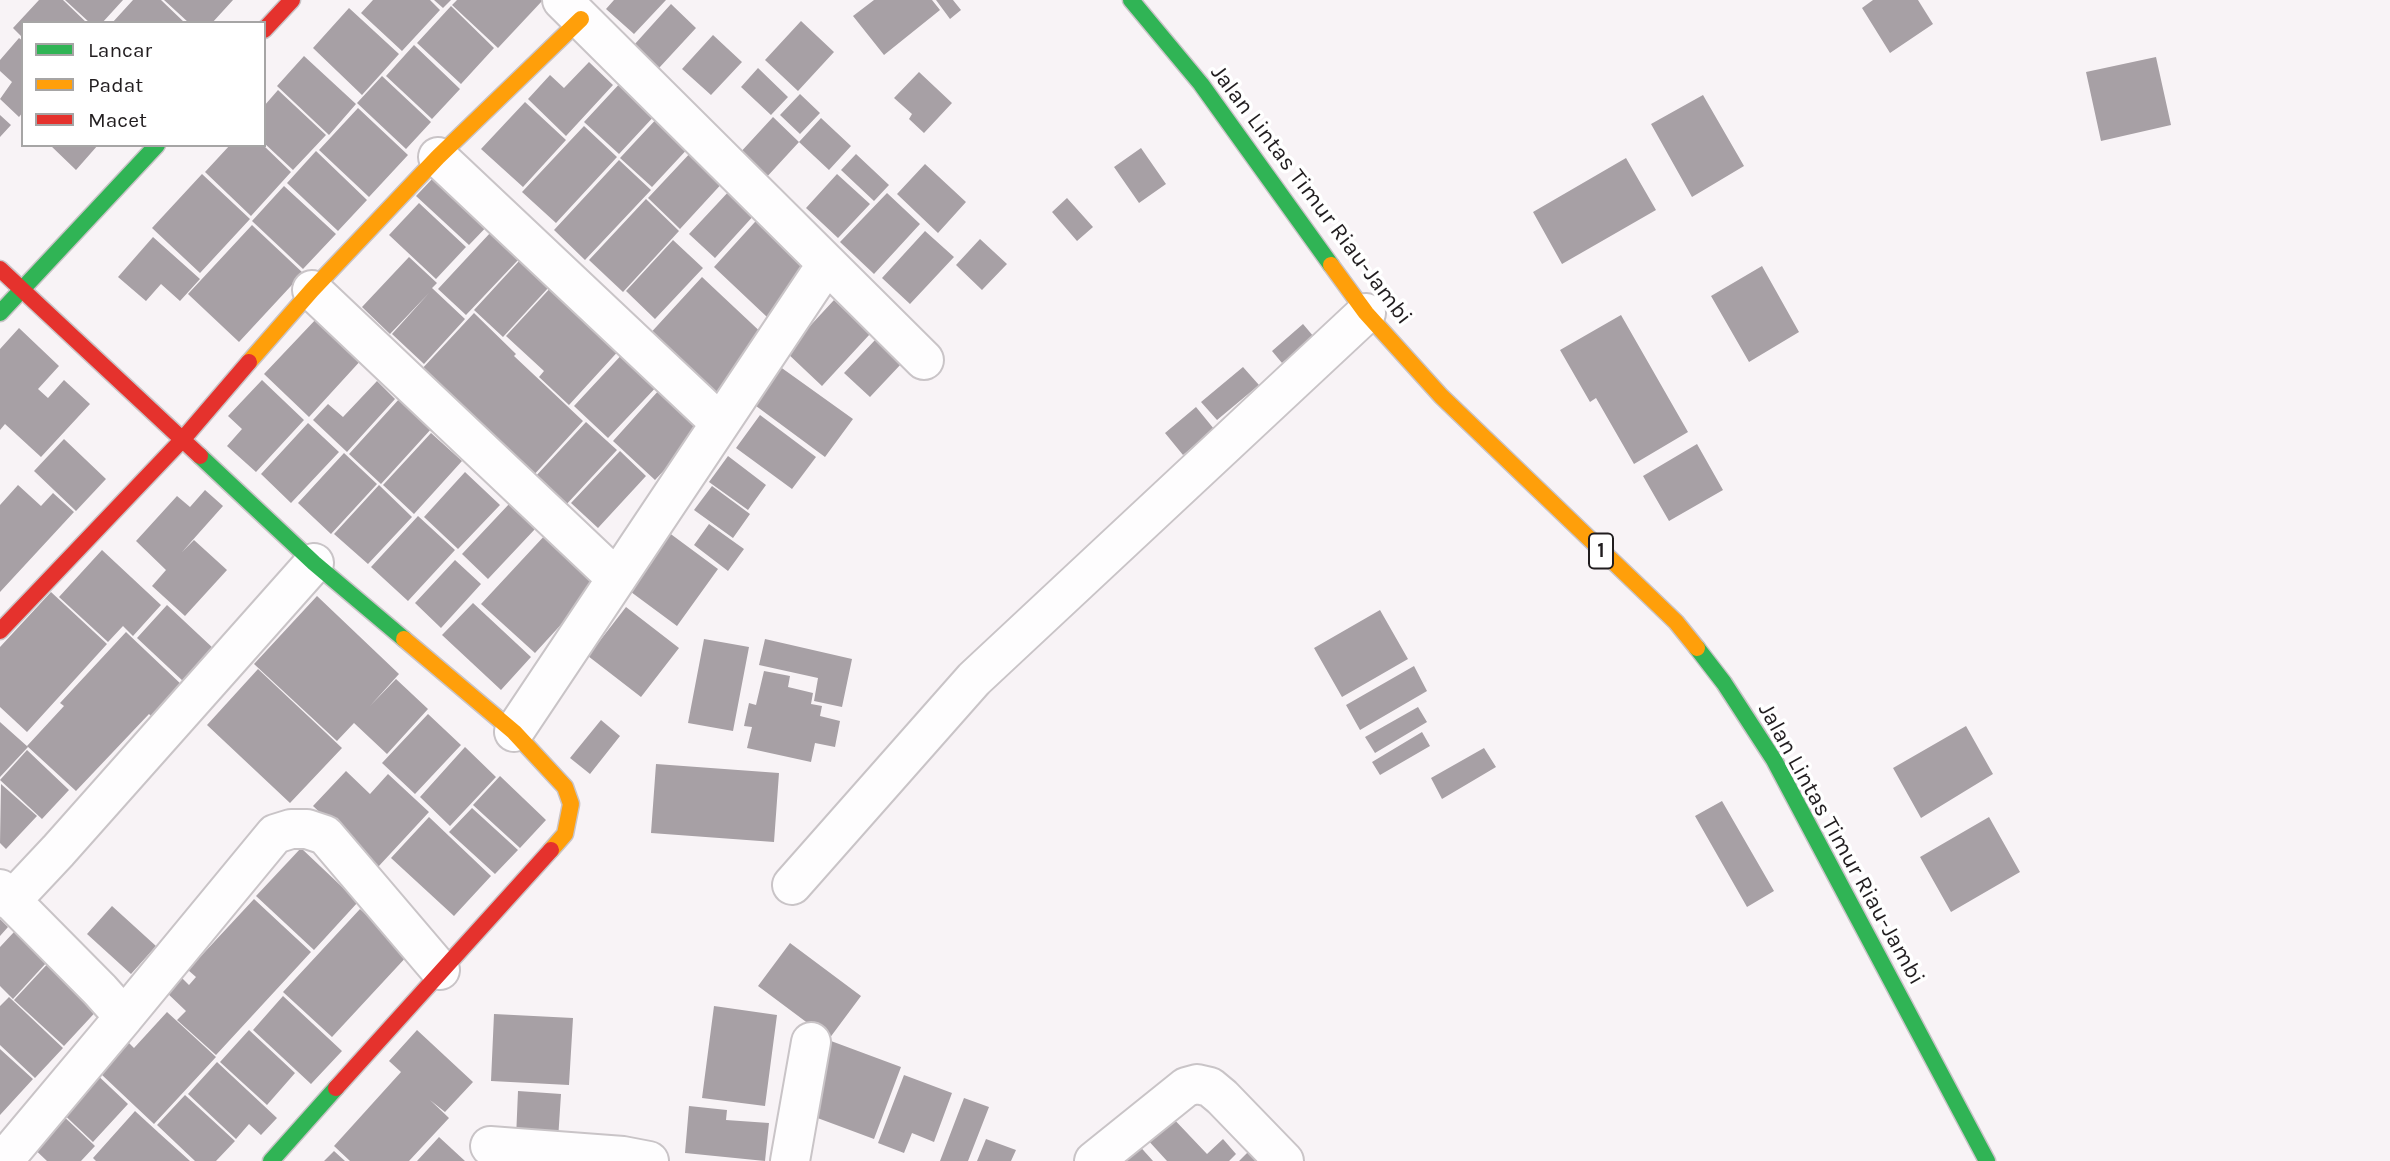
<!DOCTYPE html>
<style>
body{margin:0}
#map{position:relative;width:2390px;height:1161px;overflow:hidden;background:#f8f3f6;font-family:Karla,sans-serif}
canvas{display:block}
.legend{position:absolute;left:21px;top:21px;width:245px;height:126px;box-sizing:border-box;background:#fff;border:2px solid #a6a5a5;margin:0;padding:9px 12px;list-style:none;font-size:21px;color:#211d1f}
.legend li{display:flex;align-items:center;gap:14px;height:35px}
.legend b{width:35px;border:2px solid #a6a5a5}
</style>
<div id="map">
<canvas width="2390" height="1161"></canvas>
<ul class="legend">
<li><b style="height:9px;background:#30b455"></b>Lancar</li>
<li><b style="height:9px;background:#ff9f0a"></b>Padat</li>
<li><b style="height:9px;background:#e5322d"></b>Macet</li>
</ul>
</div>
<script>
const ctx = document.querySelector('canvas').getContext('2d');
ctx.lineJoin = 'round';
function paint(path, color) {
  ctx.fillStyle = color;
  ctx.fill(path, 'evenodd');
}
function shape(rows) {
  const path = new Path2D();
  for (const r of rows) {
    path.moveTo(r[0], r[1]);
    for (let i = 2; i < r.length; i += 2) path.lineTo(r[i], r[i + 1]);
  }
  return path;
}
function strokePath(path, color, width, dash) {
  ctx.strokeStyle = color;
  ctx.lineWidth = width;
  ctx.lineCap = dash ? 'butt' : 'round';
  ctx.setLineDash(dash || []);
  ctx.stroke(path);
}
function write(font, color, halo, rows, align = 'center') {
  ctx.font = font + ' Karla,sans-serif';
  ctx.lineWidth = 7;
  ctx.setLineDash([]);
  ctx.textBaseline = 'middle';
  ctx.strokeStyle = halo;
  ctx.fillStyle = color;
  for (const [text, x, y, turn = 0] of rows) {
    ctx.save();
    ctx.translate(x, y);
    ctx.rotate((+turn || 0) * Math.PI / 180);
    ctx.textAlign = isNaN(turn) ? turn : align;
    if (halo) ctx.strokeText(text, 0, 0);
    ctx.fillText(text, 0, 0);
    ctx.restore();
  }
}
paint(shape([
 [39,0,63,0,87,23,23,23,23,38,13,28],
 [65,0,123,0,102,23,90,23],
 [133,0,161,0,185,23,112,23],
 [164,0,233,0,212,23,189,23],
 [373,0,430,0,440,10,402,51,361,13],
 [434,0,451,0,443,8],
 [457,0,543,0,498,48,452,5],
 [614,0,666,0,634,34,606,9],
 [874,0,932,0,940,10,884,55,853,16],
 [936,0,953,0,961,10,950,19],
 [1873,0,1918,0,1933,24,1890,53,1862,8],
 [671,4,696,28,659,68,634,45],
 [451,6,494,48,461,84,417,43],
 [349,8,399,54,362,95,313,48],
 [801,21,834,52,798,91,765,60],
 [713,35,742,62,711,95,682,69],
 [19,38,23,41,23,112,19,117,0,99,12,82,0,71,0,60],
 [414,45,460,89,432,119,386,76],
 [304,56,356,104,329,135,277,86],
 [2156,57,2171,125,2101,141,2086,72],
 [589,62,613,85,566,136,528,99,550,75,564,88],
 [758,68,788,97,771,115,741,87],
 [919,72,952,103,924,133,909,119,912,114,894,98],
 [382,76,431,122,406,149,357,103],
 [623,80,657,113,619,154,584,122],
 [278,90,326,135,293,170,264,143,264,106],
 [800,94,820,113,800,134,780,115],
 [1703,95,1744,166,1692,197,1651,124],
 [525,102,566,140,523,187,481,149],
 [358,108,408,155,369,197,319,150],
 [661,114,692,144,652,187,620,158],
 [0,115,11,125,0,137],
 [773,117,799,142,764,180,738,155],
 [821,118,851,146,829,170,799,142],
 [584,126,617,157,556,223,522,192],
 [50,145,98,145,76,170],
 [230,145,263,145,291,172,251,216,205,172],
 [1141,148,1166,184,1139,203,1114,167],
 [694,149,726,179,680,229,648,198],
 [316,151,367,200,338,231,287,183],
 [856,154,889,185,874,201,841,170],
 [1626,158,1656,210,1562,264,1533,212],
 [619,160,651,190,585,260,554,230],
 [925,164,966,202,938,233,897,194],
 [202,174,250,219,200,273,152,228],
 [837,174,870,204,838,238,806,208],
 [433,178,495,218,469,245,416,196],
 [284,186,336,234,303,269,252,221],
 [731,189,756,213,715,258,689,234],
 [887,193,920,224,874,274,840,242],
 [1067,198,1093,227,1077,241,1052,212],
 [646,199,679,231,623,292,589,260],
 [419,203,466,247,436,279,389,235],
 [764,212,818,262,767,317,714,267],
 [252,225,303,273,239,342,188,294],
 [925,231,954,257,910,304,882,278],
 [491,232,519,259,466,315,438,289],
 [153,237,200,279,180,301,161,284,146,301,118,277],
 [980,239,1007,264,982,290,956,265],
 [673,240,703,268,655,319,626,291],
 [409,257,437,283,432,288,465,319,424,364,392,334,429,293,390,334,362,307],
 [520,260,549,287,503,337,474,310],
 [1762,266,1799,332,1749,362,1711,296],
 [702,277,767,338,710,399,646,338],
 [554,284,622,347,569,405,539,377,544,371,506,336],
 [834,300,870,334,822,386,786,352],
 [474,313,516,354,514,356,583,421,532,477,420,371],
 [1621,315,1688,432,1634,464,1596,398,1590,402,1560,350],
 [318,317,363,358,309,417,264,374],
 [1303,324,1314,337,1282,363,1272,351],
 [19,328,59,366,38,389,48,398,64,380,90,404,41,457,5,424,0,430,0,349],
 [876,339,902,363,870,397,844,373],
 [627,349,661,382,608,438,574,406],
 [779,366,853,419,825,457,752,403],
 [1243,367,1259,385,1217,420,1201,402],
 [262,380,304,420,256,472,227,446,242,429,228,416],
 [377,381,395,399,347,452,313,420,328,404,343,417],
 [660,389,703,429,655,480,613,441],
 [400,398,432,428,381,484,349,454],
 [1196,407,1214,429,1183,455,1165,433],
 [760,415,816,457,792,489,736,448],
 [586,422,617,450,564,507,534,478],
 [308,423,339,452,291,503,261,474],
 [431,433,462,461,414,514,383,485],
 [64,439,106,479,76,511,34,471],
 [1697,444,1723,490,1669,521,1643,476],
 [620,451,646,476,598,528,571,503],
 [344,453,377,484,331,534,298,503],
 [728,456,766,485,748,510,709,482],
 [465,472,500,505,458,549,424,517],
 [18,485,41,506,53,493,74,512,0,592,0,505],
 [379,485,412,517,368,564,334,534],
 [712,486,750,514,733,538,694,510],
 [205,490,223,506,182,552,194,540,227,570,185,616,152,586,166,570,136,541,177,496,190,507],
 [510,503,536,528,488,579,462,554],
 [418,516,455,550,408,601,371,567],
 [709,524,744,549,728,571,694,545],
 [668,532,718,569,677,626,631,592,653,561,649,559],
 [547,533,600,582,535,653,481,604],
 [102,550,161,605,133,636,123,626,108,642,59,597],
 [455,560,481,584,441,628,415,603],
 [51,592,107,644,27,732,0,707,0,647],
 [317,596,399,674,370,706,396,679,428,709,387,754,354,723,337,741,254,664],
 [473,603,531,657,501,690,442,635],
 [167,605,214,649,184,682,137,638],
 [626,607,679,648,641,697,588,656],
 [1380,610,1408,659,1342,697,1314,648],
 [126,632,183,686,153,718,149,714,76,791,27,746,64,706,60,703],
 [704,639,749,647,733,731,688,723],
 [765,639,852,659,842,707,814,701,818,678,759,665],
 [1414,666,1427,691,1360,730,1346,705],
 [258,669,342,748,290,803,207,725],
 [764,671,790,676,788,687,813,693,811,704,822,706,820,716,840,721,835,747,815,743,811,762,747,748,752,727,744,726,749,703,756,705],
 [1418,707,1427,722,1375,753,1365,737],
 [428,714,461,745,415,794,382,763],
 [601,720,620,736,590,774,570,758],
 [0,722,28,747,0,777],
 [1966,726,1993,774,1921,818,1893,768],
 [1422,732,1430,746,1380,775,1372,762],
 [465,747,496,777,450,826,420,797],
 [1484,748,1496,767,1442,799,1431,778],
 [27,750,69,790,42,819,0,780],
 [656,764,779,773,774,842,651,833],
 [346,771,370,794,388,774,429,812,378,867,313,806],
 [500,776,546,820,520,848,473,805],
 [1,784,37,816,6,849,0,843],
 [1722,801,1774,891,1747,907,1695,816],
 [472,808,518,850,495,874,449,832],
 [429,817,491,876,454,916,391,858],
 [1989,817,2020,872,1951,912,1920,857],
 [301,848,358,902,314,950,256,896],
 [254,899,311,952,216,1055,177,1020,186,1011,165,991,179,975,189,985,196,977,188,970],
 [112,906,156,946,131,974,87,934],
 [360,909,409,954,332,1037,283,992],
 [0,919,8,927,0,936],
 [14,932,47,962,13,999,0,986,0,947],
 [790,943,861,996,829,1039,758,986],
 [52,959,102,1005,64,1046,14,1000],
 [283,996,342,1051,311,1084,253,1030],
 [9,997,63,1048,35,1078,0,1045,0,1006],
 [714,1006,777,1015,765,1106,702,1098],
 [167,1012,216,1057,154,1124,101,1074,129,1043,134,1048],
 [494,1014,573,1018,569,1085,491,1081],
 [249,1030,295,1073,267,1105,220,1062],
 [417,1030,473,1082,445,1112,430,1100,449,1118,409,1161,350,1161,334,1146,401,1072,389,1061],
 [831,1041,901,1067,874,1139,804,1113],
 [0,1049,33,1079,0,1115],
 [217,1062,277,1118,261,1135,249,1124,236,1139,188,1094],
 [92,1070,128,1104,93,1142,57,1108],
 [904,1075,952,1093,934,1142,912,1133,904,1153,878,1143],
 [518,1091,561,1094,558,1140,516,1138],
 [185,1095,235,1141,216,1161,195,1161,157,1125],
 [964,1098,989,1107,968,1161,940,1161],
 [689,1106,727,1110,726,1120,769,1123,765,1161,685,1153],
 [57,1110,95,1146,81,1161,47,1161,27,1142],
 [135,1111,159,1133,190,1161,96,1161,93,1158],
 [1170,1115,1207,1154,1223,1139,1236,1154,1229,1161,1167,1161,1146,1138],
 [439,1137,465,1161,417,1161],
 [986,1139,1016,1150,1011,1161,977,1161],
 [1136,1142,1153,1161,1115,1161],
 [334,1151,345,1161,324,1161],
 [1249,1151,1258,1161,1239,1161]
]), '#a7a0a5');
const street = shape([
 [562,0,924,360],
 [438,157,720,423],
 [312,290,616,578],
 [514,732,826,265],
 [792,885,974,679,1366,313],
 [0,889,100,990,124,1017,9,1154],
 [11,901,58,851,314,563],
 [124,1017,275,834,291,829,307,829,325,835,440,970],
 [490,1146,623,1156,649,1161],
 [790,1161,811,1042],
 [1094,1161,1186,1087,1197,1084,1210,1087,1222,1097,1284,1161]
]);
const fast = shape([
 [1131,0,1201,84,1331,265],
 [0,313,157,145],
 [200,456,314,563,404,639],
 [1697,648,1724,683,1774,760,1987,1161],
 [271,1161,336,1088]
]);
const slow = shape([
 [1331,265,1366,313,1441,396,1676,622,1697,648],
 [249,362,312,290,438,157,581,19],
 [404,639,514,732,565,787,571,804,565,834,551,850]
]);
const jam = shape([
 [264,30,292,0],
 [0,269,200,456],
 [0,631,183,439,249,362],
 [336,1088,551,850]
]);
strokePath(street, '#c9c4c7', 42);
strokePath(fast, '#c9c4c7', 19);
strokePath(slow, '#c9c4c7', 19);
strokePath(jam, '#c9c4c7', 19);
strokePath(street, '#fefdfe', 38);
strokePath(fast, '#30b455', 16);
strokePath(slow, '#ff9f0a', 16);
strokePath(jam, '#e5322d', 16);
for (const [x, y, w] of [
 [1601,551,24]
]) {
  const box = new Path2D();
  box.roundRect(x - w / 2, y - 17.5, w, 35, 5);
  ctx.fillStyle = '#fff';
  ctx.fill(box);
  strokePath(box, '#211d1f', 2);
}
write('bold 21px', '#211d1f', null, [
 ["1",1601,551]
]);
write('23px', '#211d1f', '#fff', [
 ["Jalan Lintas Timur Riau-Jambi",1311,195,53],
 ["Jalan Lintas Timur Riau-Jambi",1841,844,61]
]);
</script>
